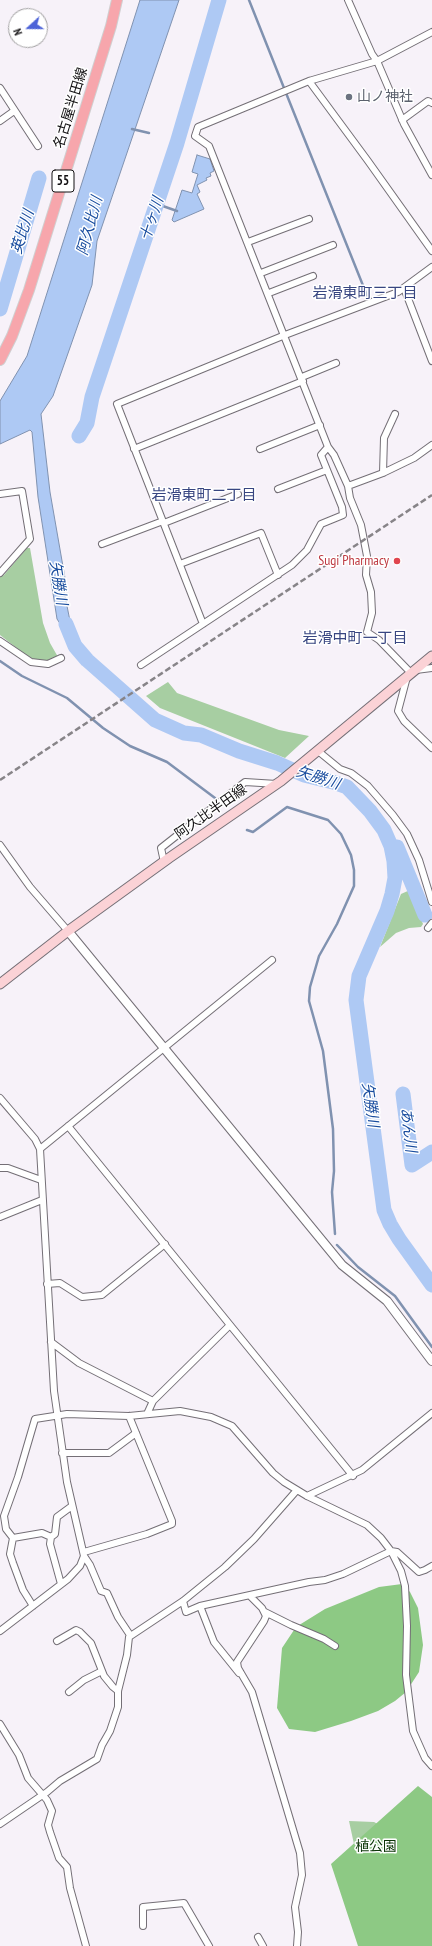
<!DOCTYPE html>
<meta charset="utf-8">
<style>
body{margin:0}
#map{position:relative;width:432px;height:1946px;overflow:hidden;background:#f7f2f9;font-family:"PT Sans Narrow",sans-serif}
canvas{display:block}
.north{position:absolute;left:8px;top:8px;width:40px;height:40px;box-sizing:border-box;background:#fff;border:1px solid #a1a0a1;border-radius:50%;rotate:249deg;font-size:11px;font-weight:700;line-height:16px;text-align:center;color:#131113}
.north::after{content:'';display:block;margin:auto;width:14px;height:18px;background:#4d63d8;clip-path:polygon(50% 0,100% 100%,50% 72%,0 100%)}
</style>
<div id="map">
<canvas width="432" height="1946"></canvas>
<div class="north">N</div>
</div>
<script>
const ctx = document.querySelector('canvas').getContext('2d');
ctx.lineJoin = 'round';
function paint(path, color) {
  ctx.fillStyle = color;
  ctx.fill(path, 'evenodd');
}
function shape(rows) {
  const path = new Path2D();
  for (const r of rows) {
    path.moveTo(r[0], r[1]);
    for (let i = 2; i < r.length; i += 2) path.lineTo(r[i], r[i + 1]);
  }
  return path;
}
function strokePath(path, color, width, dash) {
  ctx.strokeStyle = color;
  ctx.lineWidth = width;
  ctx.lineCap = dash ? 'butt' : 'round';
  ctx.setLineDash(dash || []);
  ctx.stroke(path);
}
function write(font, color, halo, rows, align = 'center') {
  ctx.font = font + ' "PT Sans Narrow","Noto Sans JP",sans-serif';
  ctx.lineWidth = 3;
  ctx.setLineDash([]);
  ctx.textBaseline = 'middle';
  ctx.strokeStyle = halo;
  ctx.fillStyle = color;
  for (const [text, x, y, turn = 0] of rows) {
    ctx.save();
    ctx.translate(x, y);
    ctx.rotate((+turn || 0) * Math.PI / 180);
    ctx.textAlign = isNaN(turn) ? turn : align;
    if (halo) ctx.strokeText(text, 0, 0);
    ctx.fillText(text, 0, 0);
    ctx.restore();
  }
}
paint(shape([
 [27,548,30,548,43,623,50,643,58,657,48,662,32,660,0,635,0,577,4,575],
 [168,682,177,693,279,730,309,736,285,758,160,708,146,696],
 [410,890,423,924,421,927,409,928,396,933,380,947,401,894],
 [349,1821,374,1822,393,1832,360,1872]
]), '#a7cea2');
paint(shape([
 [402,1584,410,1592,418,1608,423,1645,419,1672,406,1692,395,1701,378,1711,351,1721,315,1732,289,1729,277,1708,282,1648,296,1627,325,1609,379,1587],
 [418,1786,432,1797,432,1946,358,1946,331,1864]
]), '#8dc984');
const water = shape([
 [140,0,179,0,97,241,92,285,53,396,41,414,50,492,65,578,62,581,75,646,57,619,38,497,32,432,30,430,0,444,0,401,27,356,140,0],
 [197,155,210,159,214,171,210,173,211,176,206,178,207,180,197,185,200,192,197,194,204,209,174,222,172,220,182,190,192,193,198,174,192,172,197,155]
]);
paint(water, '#aec9f4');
strokePath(water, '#8092b0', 1);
strokePath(shape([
 [249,0,284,88],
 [286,93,368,298],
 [132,129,149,133],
 [157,204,177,211],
 [0,661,22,676,67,698,103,728,130,746,167,762,215,798],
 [247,830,253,832,287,807,328,820,341,834,351,855,354,870,354,886,337,924,319,956,310,987,309,1001,323,1051,333,1129,334,1171,332,1192,335,1234],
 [401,1097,403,1096,413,1163,432,1151],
 [337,1245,358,1267,395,1296,432,1347]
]), '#8092b0', 2.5);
strokePath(shape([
 [0,309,39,178],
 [79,436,87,423,92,397,177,143,219,0],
 [66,624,75,646,87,660,155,720,184,733,201,735,239,751,277,763,304,775,333,782,347,787,370,811,384,830,391,846,394,861,395,878,392,894,387,911,359,976,356,1000,384,1210,390,1224,399,1239,432,1285],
 [397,847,425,915],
 [403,1094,412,1165,432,1152]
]), '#aec9f4', 15);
const minor = shape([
 [348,0,372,54,377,61,404,124,432,175],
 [309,81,368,161,432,251],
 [0,88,38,146],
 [402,120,428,101,432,103],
 [0,121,14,111],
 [248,242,309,219],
 [261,273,333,245],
 [404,288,432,361],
 [269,293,313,276],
 [302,377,336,363],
 [134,449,303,381],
 [260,449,320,425],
 [383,473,384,438,395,414],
 [348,486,383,473,414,458,432,445],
 [278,489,327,470],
 [0,494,22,491,30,539,0,573],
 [164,523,238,494],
 [102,544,163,521],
 [180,564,261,533,278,575],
 [203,624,117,404,285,335,398,292,432,267],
 [0,641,31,662,48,664,61,658],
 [141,665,292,565,307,550,321,524,343,515,342,507,321,455,328,447],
 [416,670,432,668],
 [411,673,379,640,367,632,372,613,371,592,366,575,367,556,361,525,350,498,348,486,334,455,328,447,209,146,195,136,198,127,309,81,377,61,432,32],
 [407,677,398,711,404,721,432,748],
 [318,751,340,769,351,773,368,786,393,815,407,834,419,860,432,902],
 [0,845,30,887,68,931],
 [164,862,161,848,245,782,277,784],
 [428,928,432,923],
 [0,1098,35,1139,40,1149,54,1391,67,1482,84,1556,90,1565,101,1591,107,1593,118,1617,130,1635],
 [68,1126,353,1476],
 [40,1149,272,960],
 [0,1168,8,1168,41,1180],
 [0,1217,42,1200],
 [47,1284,60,1283,82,1297,102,1295,165,1244],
 [51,1342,79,1363,153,1401],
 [147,1414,153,1401,230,1325],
 [62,1453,109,1453,136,1433],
 [307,1496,362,1470,432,1413],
 [51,1537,55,1534,57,1517,72,1506],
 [13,1538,42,1533,51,1537,50,1544,61,1584],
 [84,1552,147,1534,172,1524,172,1521,129,1416],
 [250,1596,262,1608,266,1616,264,1621,237,1662,238,1668,252,1692,300,1853,302,1875,295,1907,298,1932,297,1946],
 [183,1601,186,1612,200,1606,309,1582,325,1580,343,1574,391,1551,397,1552,419,1572,425,1570,432,1566],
 [33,1606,23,1590,13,1563,10,1554,13,1538,6,1529,4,1516,18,1477,35,1419,67,1414,129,1416,180,1411,211,1417,232,1426,273,1473,284,1482,307,1496,367,1525,381,1538,391,1551,401,1571,405,1586,407,1626,406,1675,413,1731,425,1758,432,1766],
 [200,1606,214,1642,239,1673],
 [265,1612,291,1625,324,1639,335,1646],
 [0,1631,68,1579,80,1566,84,1556],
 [57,1641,76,1630,80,1632,91,1643,104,1676,113,1687,118,1691],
 [69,1692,84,1680,102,1671],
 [0,1724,19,1755,28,1778,47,1800,52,1811,48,1825,50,1832,59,1858,67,1867,70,1888,86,1946],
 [0,1824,47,1792,60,1781,97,1759,102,1745,110,1731,118,1707,118,1691,127,1655,129,1637,183,1601,225,1567,254,1539,297,1490],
 [143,1926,143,1907,184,1903,209,1946],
 [258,1937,263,1946]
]);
const tertiary = shape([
 [68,931,342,1265,387,1301,432,1361]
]);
const secondary = shape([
 [0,984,68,931,169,858,281,781,432,656]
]);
const primary = shape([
 [0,360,12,336,29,290,111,26,117,0]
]);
strokePath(minor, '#746f76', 8);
strokePath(tertiary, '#746f76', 10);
strokePath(secondary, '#746f76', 11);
strokePath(primary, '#d0cfd0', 12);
strokePath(minor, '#fff', 6);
strokePath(tertiary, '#fff', 8);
strokePath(secondary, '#fbd2d6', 9);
strokePath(primary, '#f7a6ac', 10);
strokePath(shape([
 [0,780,432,495]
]), '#878488', 2.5, [6, 3]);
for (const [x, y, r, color] of [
 [349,97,4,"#6b7280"],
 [397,561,4,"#e0444e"]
]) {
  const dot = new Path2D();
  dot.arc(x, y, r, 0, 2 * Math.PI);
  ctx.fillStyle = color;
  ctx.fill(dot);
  strokePath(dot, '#fff', 1.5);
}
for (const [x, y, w] of [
 [63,181,22]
]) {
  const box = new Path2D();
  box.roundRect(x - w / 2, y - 11, w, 22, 3);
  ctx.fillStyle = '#fff';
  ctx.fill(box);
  strokePath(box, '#131113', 1);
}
write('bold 13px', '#131113', null, [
 ["55",63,181]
]);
write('14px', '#5b616d', '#fff', [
 ["山ノ神社",357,97]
], 'left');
write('14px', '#131113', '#fff', [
 ["名古屋半田線",71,108,-73],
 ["阿久比半田線",211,812,-35]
]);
write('14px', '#be3a42', '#fff', [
 ["Sugi Pharmacy",389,561]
], 'right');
write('14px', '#0c3507', '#fff', [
 ["植公園",376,1847]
]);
write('italic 15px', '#184c9e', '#fff', [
 ["十ヶ川",152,219,-72],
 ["阿久比川",90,226,-75],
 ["英比川",23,232,-73],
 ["矢勝川",58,583,81],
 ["矢勝川",318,778,18],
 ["矢勝川",370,1105,82],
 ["あん川",408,1130,83]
]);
write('15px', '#384681', '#fff', [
 ["岩滑東町三丁目",365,294],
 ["岩滑東町二丁目",204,496],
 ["岩滑中町一丁目",355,639]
]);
</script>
